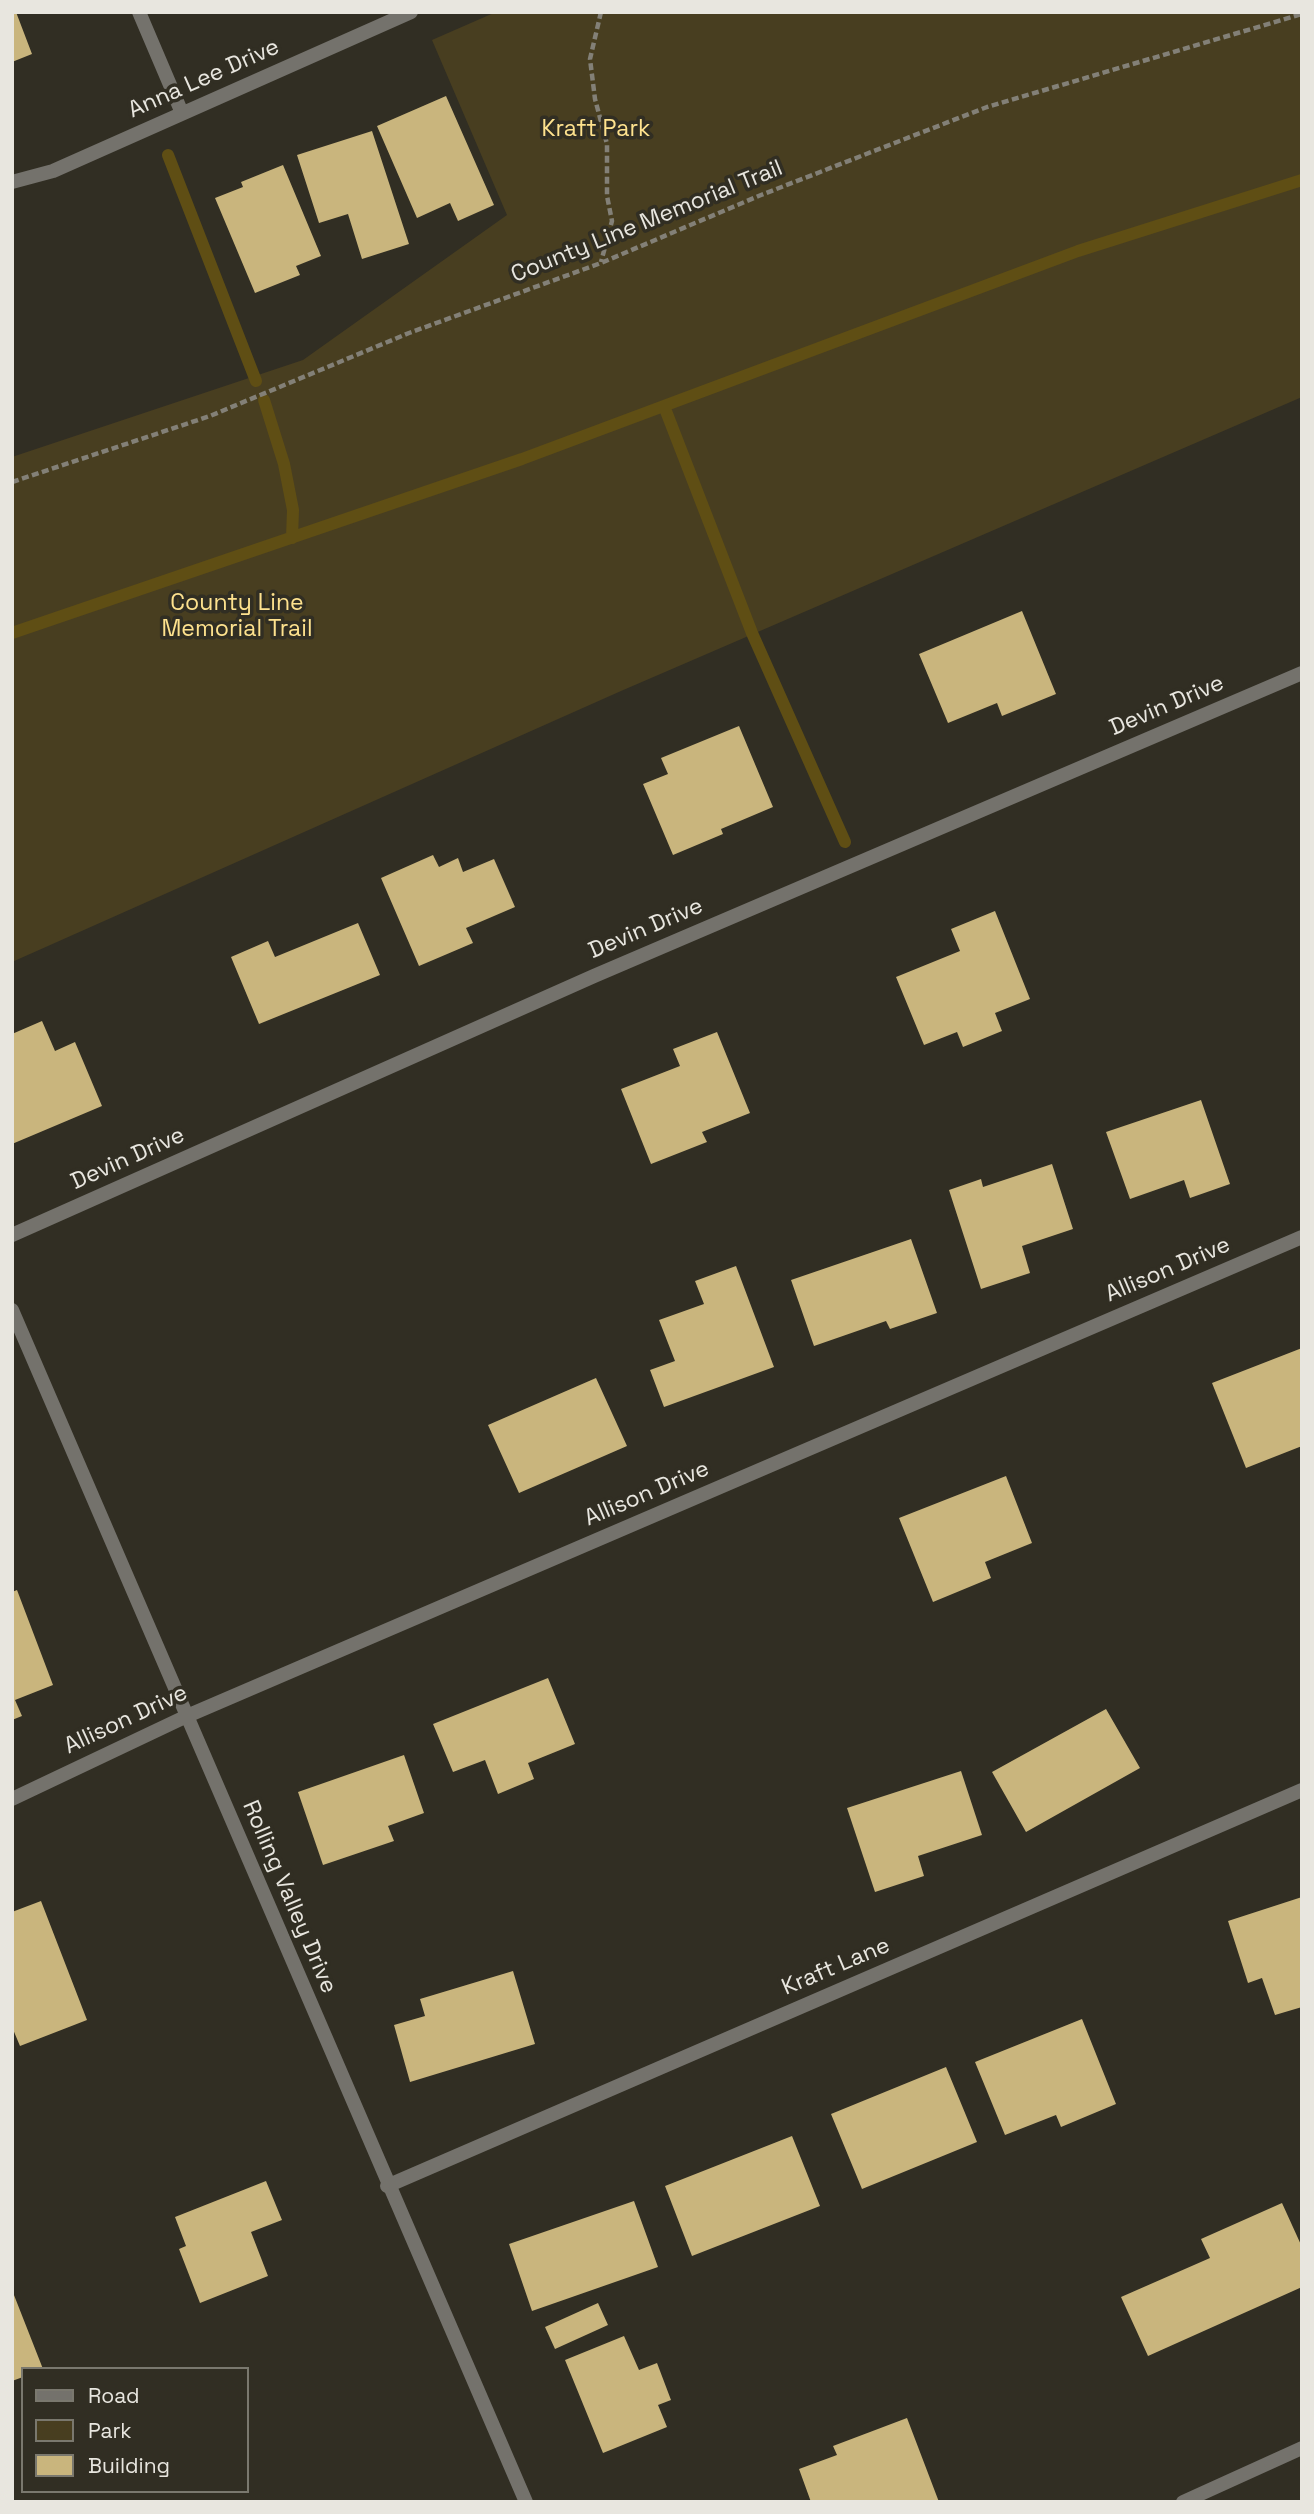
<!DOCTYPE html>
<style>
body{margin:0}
#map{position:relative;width:1314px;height:2514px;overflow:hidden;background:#312e23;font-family:"Space Grotesk",sans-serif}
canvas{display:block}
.frame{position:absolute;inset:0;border:14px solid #e8e6df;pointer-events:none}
.legend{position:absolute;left:21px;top:2367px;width:228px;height:126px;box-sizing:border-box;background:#312e23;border:2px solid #7a786e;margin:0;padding:9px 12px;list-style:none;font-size:21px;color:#e8e6df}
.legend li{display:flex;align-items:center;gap:14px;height:35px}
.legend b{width:35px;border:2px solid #7a786e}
</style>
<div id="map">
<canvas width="1314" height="2514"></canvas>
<div class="frame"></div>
<ul class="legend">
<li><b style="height:9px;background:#74726c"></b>Road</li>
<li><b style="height:19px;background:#483e20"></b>Park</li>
<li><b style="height:19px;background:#c9b57d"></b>Building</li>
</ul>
</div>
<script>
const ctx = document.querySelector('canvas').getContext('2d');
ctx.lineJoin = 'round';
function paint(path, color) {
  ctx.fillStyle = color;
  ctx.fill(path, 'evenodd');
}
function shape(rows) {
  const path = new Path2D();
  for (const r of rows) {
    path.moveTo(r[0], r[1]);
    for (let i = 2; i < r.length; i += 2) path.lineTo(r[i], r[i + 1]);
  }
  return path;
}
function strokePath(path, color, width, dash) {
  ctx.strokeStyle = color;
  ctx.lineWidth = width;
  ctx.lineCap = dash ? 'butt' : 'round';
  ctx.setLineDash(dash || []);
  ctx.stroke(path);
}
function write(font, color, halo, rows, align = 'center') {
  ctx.font = font + ' "Space Grotesk",sans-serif';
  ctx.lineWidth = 7;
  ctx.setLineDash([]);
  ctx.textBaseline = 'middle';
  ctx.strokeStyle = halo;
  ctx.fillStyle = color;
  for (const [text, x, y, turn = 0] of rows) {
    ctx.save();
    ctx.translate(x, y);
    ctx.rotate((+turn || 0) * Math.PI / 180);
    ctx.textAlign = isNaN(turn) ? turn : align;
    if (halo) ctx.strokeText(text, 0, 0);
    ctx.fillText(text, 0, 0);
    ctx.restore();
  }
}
paint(shape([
 [496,12,1302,12,1302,397,621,691,12,962,12,457,303,360,507,215,432,40]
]), '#483e20');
strokePath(shape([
 [168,155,256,381],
 [264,400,284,464,293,510,292,538],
 [664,406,752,633,845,842],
 [12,633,522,459,1078,251,1302,180]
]), '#5f4e14', 12);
paint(shape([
 [12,12,16,12,32,54,12,62],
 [446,96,494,205,458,221,450,203,417,218,377,126],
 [372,131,409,244,362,259,348,214,319,223,297,155],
 [283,165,321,256,296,266,300,275,255,293,215,198,243,187,241,182],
 [1022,611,1056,694,1002,716,997,703,948,723,919,654],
 [739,726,773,807,721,829,723,834,673,855,643,784,668,774,661,758],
 [433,855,439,867,458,858,463,872,494,859,515,907,466,928,473,943,419,966,381,878],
 [995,911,1030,999,995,1013,1002,1031,963,1047,957,1032,924,1045,896,977,960,951,951,929],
 [358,923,380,975,259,1024,231,957,268,941,275,957],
 [42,1021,55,1051,75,1042,102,1106,12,1144,12,1034],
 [717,1032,750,1113,702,1132,707,1142,651,1164,621,1089,680,1066,673,1049],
 [1201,1100,1230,1184,1190,1198,1184,1180,1130,1199,1106,1132],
 [1052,1164,1073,1229,1022,1246,1030,1273,981,1289,949,1190,981,1179,983,1187],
 [911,1239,937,1313,890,1329,886,1321,814,1346,791,1280],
 [736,1266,774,1367,664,1407,650,1370,675,1361,659,1320,704,1304,695,1281],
 [1302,1348,1302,1446,1246,1468,1212,1383],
 [596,1378,627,1446,519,1493,488,1425],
 [1006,1476,1032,1543,985,1562,991,1578,933,1602,899,1518],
 [17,1590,53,1685,15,1700,22,1716,12,1720,12,1592],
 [548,1678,575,1744,528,1763,534,1779,498,1794,485,1760,453,1772,433,1724],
 [1106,1709,1140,1768,1026,1832,992,1772],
 [404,1755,424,1813,388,1826,394,1841,323,1865,298,1792],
 [961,1771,982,1835,918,1856,924,1876,875,1892,847,1808],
 [1302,1897,1302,2007,1275,2015,1262,1978,1248,1983,1228,1921],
 [41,1901,87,2020,20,2046,12,2027,12,1912],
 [513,1971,535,2044,410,2082,394,2025,425,2016,420,1999],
 [1082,2019,1116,2104,1061,2127,1056,2115,1005,2135,975,2062],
 [946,2067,977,2142,862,2189,831,2114],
 [792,2136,820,2206,692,2256,665,2186],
 [266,2181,282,2220,251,2232,268,2276,200,2303,179,2249,186,2246,175,2217],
 [634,2201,658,2267,532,2311,509,2244],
 [1282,2203,1302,2247,1302,2287,1148,2356,1121,2297,1210,2258,1201,2239],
 [12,2290,43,2369,23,2369,23,2377,12,2381],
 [598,2303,608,2325,555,2349,545,2327],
 [624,2336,639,2370,657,2363,671,2400,658,2405,667,2427,603,2453,565,2360],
 [907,2418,939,2502,811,2502,799,2469,837,2455,833,2446]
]), '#c9b57d');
strokePath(shape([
 [601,12,590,59,595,99,607,144,607,196,612,221,601,262],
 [12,482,210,416,409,333,601,263,761,195,987,107,1302,14]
]), '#838077', 4.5, [7, 3.5]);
strokePath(shape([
 [139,12,182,113],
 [12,182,53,171,411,12],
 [12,1235,594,976,1302,673],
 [12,1310,526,2502],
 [12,1799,187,1716,1302,1237],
 [387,2186,1302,1790],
 [1183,2502,1302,2448]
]), '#74726c', 14);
write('23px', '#e8e6df', '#312e23', [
 ["Anna Lee Drive",204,79,-24],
 ["County Line Memorial Trail",647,222,-22],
 ["Devin Drive",1167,706,-23],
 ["Devin Drive",646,929,-23],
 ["Devin Drive",128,1159,-24],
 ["Allison Drive",1168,1270,-23],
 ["Allison Drive",647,1494,-23],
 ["Allison Drive",126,1720,-25],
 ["Rolling Valley Drive",289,1897,67],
 ["Kraft Lane",836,1967,-23]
]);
write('23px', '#fee28e', '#312e23', [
 ["Kraft Park",596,130],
 ["County Line",237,604],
 ["Memorial Trail",237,630]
]);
</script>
